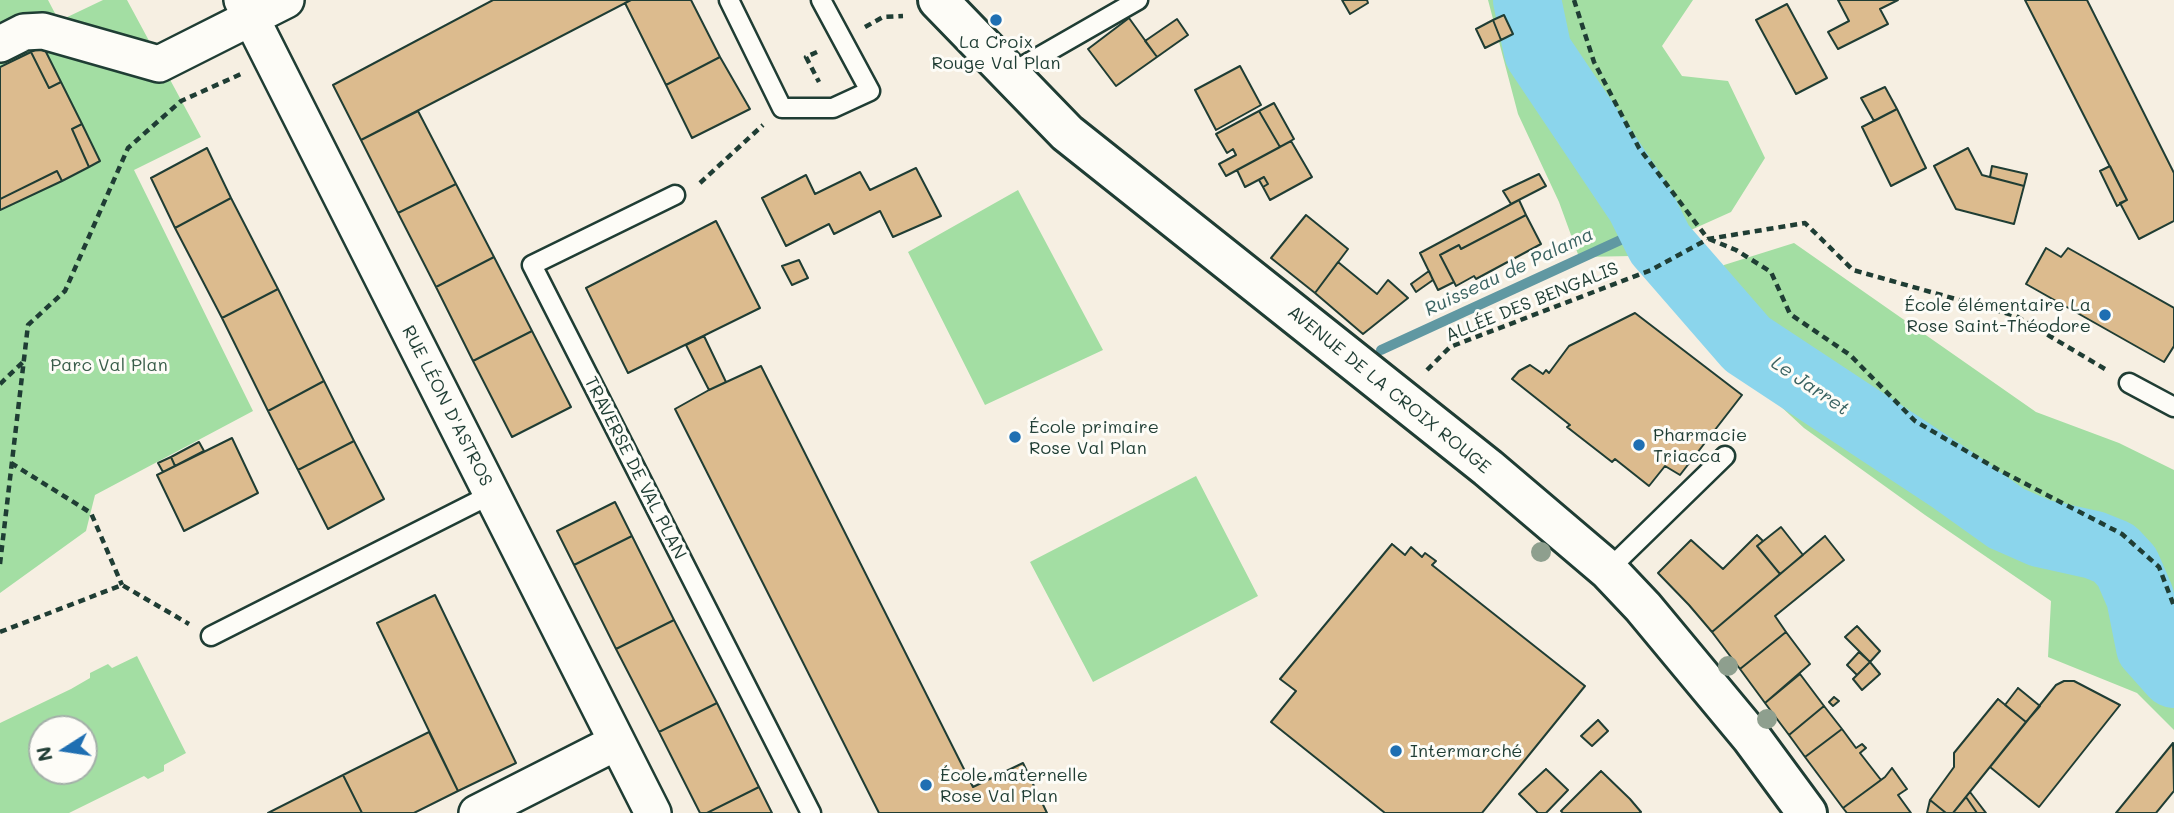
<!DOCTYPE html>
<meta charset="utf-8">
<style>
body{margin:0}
#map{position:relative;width:2174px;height:813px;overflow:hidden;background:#f6efe2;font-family:Mali,sans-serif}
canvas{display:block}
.north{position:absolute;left:28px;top:715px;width:70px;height:70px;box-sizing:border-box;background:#fdfcf7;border:2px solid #a4b0a9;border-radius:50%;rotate:258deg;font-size:19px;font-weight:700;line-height:28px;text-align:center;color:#1f3d34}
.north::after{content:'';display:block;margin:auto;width:24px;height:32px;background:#1f6fb2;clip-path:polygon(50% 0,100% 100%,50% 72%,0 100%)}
</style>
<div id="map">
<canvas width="2174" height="813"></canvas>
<div class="north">N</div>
</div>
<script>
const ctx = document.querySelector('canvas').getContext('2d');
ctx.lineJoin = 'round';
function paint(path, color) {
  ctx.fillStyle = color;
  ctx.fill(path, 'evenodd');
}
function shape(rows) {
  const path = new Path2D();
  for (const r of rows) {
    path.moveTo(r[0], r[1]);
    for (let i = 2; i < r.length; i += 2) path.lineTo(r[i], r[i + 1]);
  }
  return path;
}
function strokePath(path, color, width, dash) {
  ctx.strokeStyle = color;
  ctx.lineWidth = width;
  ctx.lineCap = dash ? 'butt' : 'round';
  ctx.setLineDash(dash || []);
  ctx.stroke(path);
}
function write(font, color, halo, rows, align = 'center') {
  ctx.font = font + ' Mali,sans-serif';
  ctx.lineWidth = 6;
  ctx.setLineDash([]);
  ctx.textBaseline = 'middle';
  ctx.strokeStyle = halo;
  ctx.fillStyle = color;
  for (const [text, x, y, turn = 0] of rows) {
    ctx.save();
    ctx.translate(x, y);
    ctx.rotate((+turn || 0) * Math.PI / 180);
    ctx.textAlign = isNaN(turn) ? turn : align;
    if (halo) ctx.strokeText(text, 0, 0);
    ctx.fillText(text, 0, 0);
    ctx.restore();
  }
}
paint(shape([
 [0,0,48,0,59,21,103,0,127,0,201,137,134,170,253,411,95,495,86,531,0,593],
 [1488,0,1693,0,1662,46,1682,76,1728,81,1765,158,1731,212,1633,256,1579,257,1559,202,1518,114],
 [1018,190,1103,350,985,405,908,252],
 [1794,243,2036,412,2119,443,2174,470,2174,730,2137,693,2048,657,2051,601,1925,515,1804,428,1680,313,1724,265],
 [1196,476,1258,596,1093,682,1030,562],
 [137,656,186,753,164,765,164,771,148,779,144,776,69,813,0,813,0,723,71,689,90,678,90,673,108,664,112,668],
 [42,729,84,729,84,771,42,771]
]), '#a3dea3');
strokePath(shape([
 [1381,350,1651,226]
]), '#6098a2', 10);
strokePath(shape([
 [1527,0,1538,52,1640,204,1660,244,1747,344,1950,478,2006,518,2040,533,2094,545,2114,553,2127,567,2140,597,2150,647,2174,674]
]), '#8bd5ec', 68);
const building = shape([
 [493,0,631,0,361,140,333,85,493,0],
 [631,0,691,0,720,57,666,85,625,3,631,0],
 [1342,0,1367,0,1368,3,1350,14,1342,0],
 [1838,0,1898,0,1880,9,1888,24,1838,49,1828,32,1849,21,1838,0],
 [2025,0,2087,0,2174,173,2174,221,2139,239,2120,203,2127,200,2025,0],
 [1787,4,1827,78,1796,94,1756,20,1787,4],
 [1504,15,1513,34,1501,40,1493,20,1504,15],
 [1129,18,1157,57,1116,86,1088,49,1129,18],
 [1177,19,1188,35,1157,57,1145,41,1177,19],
 [1493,20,1501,40,1485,48,1476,29,1493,20],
 [43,46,61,82,49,88,31,52,43,46],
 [31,52,49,88,61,82,82,124,72,129,89,167,62,181,57,171,0,199,0,67,31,52],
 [720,57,750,109,692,138,666,85,720,57],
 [1240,66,1261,105,1216,130,1195,90,1240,66],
 [1885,87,1897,109,1874,121,1861,98,1885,87],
 [1274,103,1294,139,1280,147,1259,111,1274,103],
 [1897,109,1926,168,1891,186,1862,127,1897,109],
 [418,111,456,184,398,213,361,140,418,111],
 [1259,111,1280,147,1226,176,1219,164,1236,155,1233,149,1227,153,1216,134,1259,111],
 [82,124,100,161,89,167,72,129,82,124],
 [1291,141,1312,177,1270,200,1263,187,1268,184,1264,177,1245,187,1237,170,1291,141],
 [207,148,231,198,175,228,151,178,207,148],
 [1968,148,1982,175,2024,186,2014,224,1956,209,1934,166,1968,148],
 [1992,166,2027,174,2024,186,1990,177,1992,166],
 [2110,166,2127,200,2117,206,2100,171,2110,166],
 [916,168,941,216,893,237,880,211,834,234,829,224,786,246,762,198,806,175,815,194,860,172,870,190,916,168],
 [57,171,62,181,0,210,0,199,57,171],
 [1539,174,1546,186,1511,204,1503,191,1539,174],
 [1264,177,1268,184,1263,187,1259,180,1264,177],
 [456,184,494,257,436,287,398,213,456,184],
 [231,198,278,289,222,318,175,228,231,198],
 [1519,200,1526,215,1461,249,1459,245,1440,255,1454,282,1438,290,1420,253,1519,200],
 [1306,215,1348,249,1315,293,1271,258,1306,215],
 [1526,215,1541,244,1476,279,1474,276,1456,286,1440,255,1459,245,1461,249,1526,215],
 [716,221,760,308,628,373,586,288,716,221],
 [2046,248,2061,257,2068,248,2174,308,2174,346,2164,362,2026,284,2046,248],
 [494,257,532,331,473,361,436,287,494,257],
 [799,260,808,278,792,285,782,266,799,260],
 [1338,262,1377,294,1388,280,1408,298,1363,334,1315,293,1338,262],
 [1429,271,1433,280,1416,292,1411,284,1429,271],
 [278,289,324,381,268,411,222,318,278,289],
 [1635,313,1742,395,1680,475,1665,466,1649,486,1615,459,1612,462,1567,427,1570,425,1512,379,1519,371,1530,365,1543,374,1546,370,1549,373,1569,346,1635,313],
 [532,331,571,407,512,437,473,361,532,331],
 [704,336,726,382,709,390,686,345,704,336],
 [761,366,973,787,1023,763,1047,813,879,813,675,409,709,390,761,366],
 [324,381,354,441,298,470,268,411,324,381],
 [232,438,258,493,184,531,157,475,232,438],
 [354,441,384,499,328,529,298,470,354,441],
 [199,442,204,451,175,466,171,457,199,442],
 [171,457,175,466,163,472,158,463,171,457],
 [615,502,632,536,574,565,557,531,615,502],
 [1781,527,1803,555,1780,574,1757,546,1781,527],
 [1757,535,1763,541,1757,546,1780,574,1712,632,1689,605,1658,573,1691,540,1723,569,1757,535],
 [632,536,674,620,616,649,574,565,632,536],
 [1825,536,1844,560,1775,616,1786,632,1740,669,1712,632,1825,536],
 [1392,544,1405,555,1411,547,1422,557,1425,553,1436,561,1432,565,1585,686,1482,813,1385,813,1271,722,1296,691,1280,679,1392,544],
 [435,595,516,763,458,791,377,623,435,595],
 [674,620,717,703,659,732,616,649,674,620],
 [1857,626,1880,651,1870,662,1845,637,1857,626],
 [1786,632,1810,664,1765,703,1740,669,1786,632],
 [1859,652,1870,662,1857,675,1847,665,1859,652],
 [1870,662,1880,674,1862,690,1853,679,1870,662],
 [1800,674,1824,706,1789,735,1765,703,1800,674],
 [2064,681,2074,681,2120,705,2039,807,1990,767,2056,685,2064,681],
 [2018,688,2040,706,2026,722,2005,705,2018,688],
 [1834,697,1839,701,1833,706,1829,702,1834,697],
 [1998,699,2026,722,1953,813,1946,813,1930,800,1954,767,1954,753,1998,699],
 [717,703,759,787,707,813,700,813,659,732,717,703],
 [1824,706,1842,729,1805,757,1789,735,1824,706],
 [1598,720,1608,731,1592,746,1581,736,1598,720],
 [1842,729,1856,748,1862,744,1866,748,1860,753,1881,780,1843,808,1805,757,1842,729],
 [429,732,458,791,414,813,362,813,343,775,429,732],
 [2173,743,2174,791,2156,813,2116,813,2173,743],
 [1892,768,1907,789,1898,795,1911,813,1847,813,1843,808,1885,777,1892,768],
 [1546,769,1568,790,1546,813,1538,813,1519,794,1546,769],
 [1601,771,1630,799,1641,812,1639,813,1563,813,1561,811,1601,771],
 [343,775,362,813,268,813,343,775],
 [759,787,772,813,707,813,759,787],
 [1970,792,1986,813,1977,813,1966,797,1970,792],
 [1966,797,1977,813,1953,813,1966,797],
 [1930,800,1946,813,1927,813,1930,800]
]);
paint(building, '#dcbb8e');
strokePath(building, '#1f3d34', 2);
const lane = shape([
 [729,0,782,108,833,108,870,91,821,0],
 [1009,74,1138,0],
 [675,195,532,265,811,813],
 [2129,383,2174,407],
 [1608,570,1725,456],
 [211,636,492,494]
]);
const street = shape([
 [242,0,653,813],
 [0,44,24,32,43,31,159,64,286,0],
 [477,813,617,742]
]);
const secondary = shape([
 [938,0,1067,133,1488,468,1608,570,1643,607,1751,737,1807,813]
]);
strokePath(lane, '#1f3d34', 23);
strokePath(street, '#1f3d34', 40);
strokePath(secondary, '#1f3d34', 44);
strokePath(shape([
 [1574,0,1594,62,1639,148,1708,239],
 [865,27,883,17,903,16],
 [817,52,806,57,819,82],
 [700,183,763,125],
 [1709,239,1736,250,1771,272,1790,314,1850,355,1915,421,1997,469,2122,534,2159,567,2174,606],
 [1427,370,1450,347,1651,270,1708,239,1805,223,1853,270,2016,316,2105,369],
 [0,384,23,362],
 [11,463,91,513,122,585],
 [0,564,28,325,65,291,128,148,181,101,241,74],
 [0,632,122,585,189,624]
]), '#1f3d34', 4.5, [7, 5]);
strokePath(lane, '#fdfcf7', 18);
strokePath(street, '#fdfcf7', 35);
strokePath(secondary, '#fdfcf7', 38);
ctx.fillStyle = '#8e9f8e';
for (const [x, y] of [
 [1541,552],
 [1728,666],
 [1767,719]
]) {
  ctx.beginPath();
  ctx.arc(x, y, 10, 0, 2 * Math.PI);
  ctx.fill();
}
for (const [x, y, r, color] of [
 [996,20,7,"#1f6fb2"],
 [2105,315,7,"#1f6fb2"],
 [1015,437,7,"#1f6fb2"],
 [1639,445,7,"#1f6fb2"],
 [1396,751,7,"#1f6fb2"],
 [926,785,7,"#1f6fb2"]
]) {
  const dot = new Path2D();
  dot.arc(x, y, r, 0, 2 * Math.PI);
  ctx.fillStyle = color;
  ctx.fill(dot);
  strokePath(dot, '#fdfcf7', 2.5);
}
write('18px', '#1f3d34', '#fdfcf7', [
 ["La Croix",996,42,"center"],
 ["Rouge Val Plan",996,63,"center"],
 ["École élémentaire La",2091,305,"right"],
 ["Rose Saint-Théodore",2091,326,"right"],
 ["École primaire",1029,427],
 ["Rose Val Plan",1029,448],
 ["Pharmacie",1653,435],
 ["Triacca",1653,456],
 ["Intermarché",1410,751],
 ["École maternelle",940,775],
 ["Rose Val Plan",940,796]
], 'left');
write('18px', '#1f3d34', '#fdfcf7', [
 ["ALLÉE DES BENGALIS",1532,302,-22],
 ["AVENUE DE LA CROIX ROUGE",1389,390,39],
 ["RUE LÉON D'ASTROS",447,406,63],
 ["TRAVERSE DE VAL PLAN",635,468,63]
]);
write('18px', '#395d4a', '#fdfcf7', [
 ["Parc Val Plan",109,365]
]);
write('italic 19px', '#3a6362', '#fdfcf7', [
 ["Ruisseau de Palama",1509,272,-25],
 ["Le Jarret",1810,386,34]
]);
</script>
